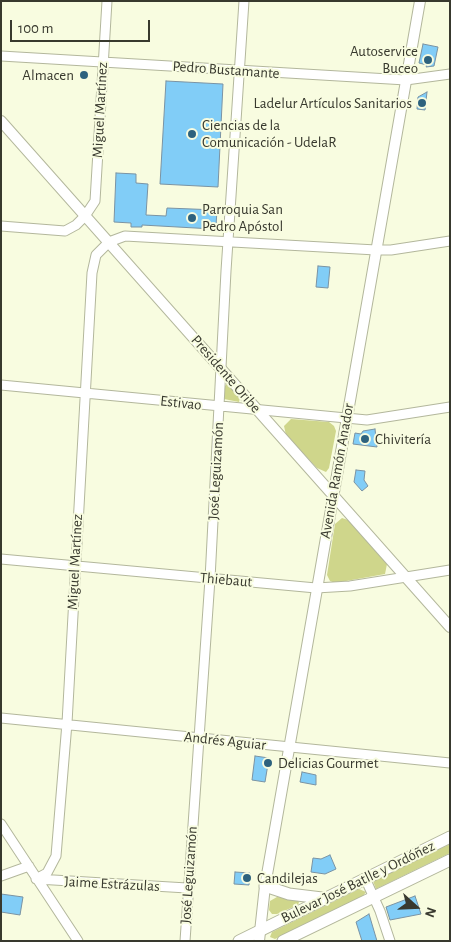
<!DOCTYPE html>
<meta charset="utf-8">
<style>
body{margin:0}
#map{position:relative;width:451px;height:942px;overflow:hidden;background:#f8fce0;font-family:"Alegreya Sans",sans-serif}
canvas{display:block}
.frame{position:absolute;inset:0;border:2px solid #38392e;pointer-events:none}
.north{position:absolute;left:391px;top:882px;width:50px;height:50px;-webkit-text-stroke:4px #f8fce0;paint-order:stroke;rotate:110deg;font-size:14px;font-weight:700;line-height:20px;text-align:center;color:#38392e}
.north::after{content:'';display:block;margin:auto;width:18px;height:22px;background:#38392e;clip-path:polygon(50% 0,100% 100%,50% 72%,0 100%)}
.scale{position:absolute;left:10px;top:20px;width:140px;height:22px;box-sizing:border-box;border:2px solid #38392e;border-top:0;padding-left:6px;font-size:15px;line-height:18px;white-space:nowrap;color:#38392e;-webkit-text-stroke:4px #f8fce0;paint-order:stroke}
</style>
<div id="map">
<canvas width="451" height="942"></canvas>
<div class="frame"></div>
<div class="north">N</div>
<div class="scale">100 m</div>
</div>
<script>
const ctx = document.querySelector('canvas').getContext('2d');
ctx.lineJoin = 'round';
function paint(path, color) {
  ctx.fillStyle = color;
  ctx.fill(path, 'evenodd');
}
function shape(rows) {
  const path = new Path2D();
  for (const r of rows) {
    path.moveTo(r[0], r[1]);
    for (let i = 2; i < r.length; i += 2) path.lineTo(r[i], r[i + 1]);
  }
  return path;
}
function strokePath(path, color, width, dash) {
  ctx.strokeStyle = color;
  ctx.lineWidth = width;
  ctx.lineCap = dash ? 'butt' : 'round';
  ctx.setLineDash(dash || []);
  ctx.stroke(path);
}
function write(font, color, halo, rows, align = 'center') {
  ctx.font = font + ' "Alegreya Sans",sans-serif';
  ctx.lineWidth = 4;
  ctx.setLineDash([]);
  ctx.textBaseline = 'middle';
  ctx.strokeStyle = halo;
  ctx.fillStyle = color;
  for (const [text, x, y, turn = 0] of rows) {
    ctx.save();
    ctx.translate(x, y);
    ctx.rotate((+turn || 0) * Math.PI / 180);
    ctx.textAlign = isNaN(turn) ? turn : align;
    if (halo) ctx.strokeText(text, 0, 0);
    ctx.fillText(text, 0, 0);
    ctx.restore();
  }
}
paint(shape([
 [227,384,240,398,239,402,224,399,225,386],
 [291,419,329,422,334,426,336,431,329,468,326,472,317,468,286,435,284,426],
 [342,518,348,520,387,564,385,574,335,583,330,581,327,575,335,524],
 [450,844,450,853,376,889,373,881],
 [359,889,366,892,363,896,275,939,270,937,272,932],
 [277,897,296,898,299,902,298,905,277,914,272,914,269,910,270,901]
]), '#cfd68b');
const building = shape([
 [423,44,438,47,434,66,426,67,427,65,419,63,423,44],
 [166,81,223,84,218,187,160,184,166,81],
 [427,92,425,110,417,109,418,97,427,92],
 [116,173,136,174,136,183,148,184,146,215,166,216,167,208,217,210,216,226,213,229,142,225,142,227,131,227,131,223,114,222,116,173],
 [318,266,330,267,328,288,316,287,318,266],
 [375,429,377,447,353,444,355,433,361,434,363,431,375,429],
 [356,470,365,471,364,480,368,486,362,491,354,482,356,470],
 [255,756,269,758,265,782,252,780,255,756],
 [302,772,316,775,316,785,300,782,302,772],
 [330,855,336,869,325,874,311,872,313,858,321,859,330,855],
 [235,872,250,873,249,885,234,884,235,872],
 [1,894,23,897,20,915,1,912,1,894],
 [415,896,421,914,390,920,386,907,415,896],
 [369,914,377,941,362,941,356,922,369,914]
]);
paint(building, '#81cdf7');
strokePath(building, '#7a93a3', 1);
const minor = shape([
 [1,56,406,80,450,74],
 [1,226,65,231,76,225,85,216,95,201,107,1],
 [1,385,367,420,450,407],
 [1,559,316,588,350,586,450,570],
 [1,718,450,763],
 [1,824,78,941],
 [1,876,29,866],
 [365,878,380,911,390,941],
 [36,879,47,873,56,856,67,723,92,273,96,255,109,242,125,236,376,250,391,250,450,241],
 [37,879,187,888],
 [185,941,210,579,226,271,244,1]
]);
const tertiary = shape([
 [1,121,450,627],
 [259,941,265,886,420,1]
]);
const secondary = shape([
 [265,886,289,894,322,898],
 [239,941,450,837],
 [283,941,450,860]
]);
strokePath(minor, '#b3b79c', 11);
strokePath(tertiary, '#b3b79c', 12);
strokePath(secondary, '#b3b79c', 13);
strokePath(minor, '#fff', 9);
strokePath(tertiary, '#fff', 10);
strokePath(secondary, '#fff', 11);
for (const [x, y, r, color] of [
 [428,60,5,"#2d627e"],
 [84,75,5,"#2d627e"],
 [422,103,5,"#2d627e"],
 [192,134,5,"#2d627e"],
 [192,218,5,"#2d627e"],
 [365,439,5,"#2d627e"],
 [268,763,5,"#2d627e"],
 [247,878,5,"#2d627e"]
]) {
  const dot = new Path2D();
  dot.arc(x, y, r, 0, 2 * Math.PI);
  ctx.fillStyle = color;
  ctx.fill(dot);
  strokePath(dot, '#f8fce0', 2);
}
write('15px', '#38392e', '#f8fce0', [
 ["Autoservice",418,51,"right"],
 ["Buceo",418,68,"right"],
 ["Almacen",74,75,"right"],
 ["Ladelur Artículos Sanitarios",412,103,"right"],
 ["Ciencias de la",202,125],
 ["Comunicación - UdelaR",202,142],
 ["Parroquia San",202,209],
 ["Pedro Apóstol",202,226],
 ["Chivitería",375,439],
 ["Delicias Gourmet",278,763],
 ["Candilejas",257,878]
], 'left');
write('15px', '#38392e', '#f8fce0', [
 ["Pedro Bustamante",226,70,4],
 ["Miguel Martínez",100,110,-87],
 ["Presidente Oribe",226,374,49],
 ["Estivao",181,403,6],
 ["José Leguizamón",216,471,-87],
 ["Avenida Ramón Anador",337,471,-80],
 ["Miguel Martínez",75,562,-87],
 ["Thiebaut",226,580,5],
 ["Andrés Aguiar",225,741,6],
 ["José Leguizamón",189,875,-86],
 ["Bulevar José Batlle y Ordóñez",358,882,-26],
 ["Jaime Estrázulas",112,884,3]
]);
</script>
